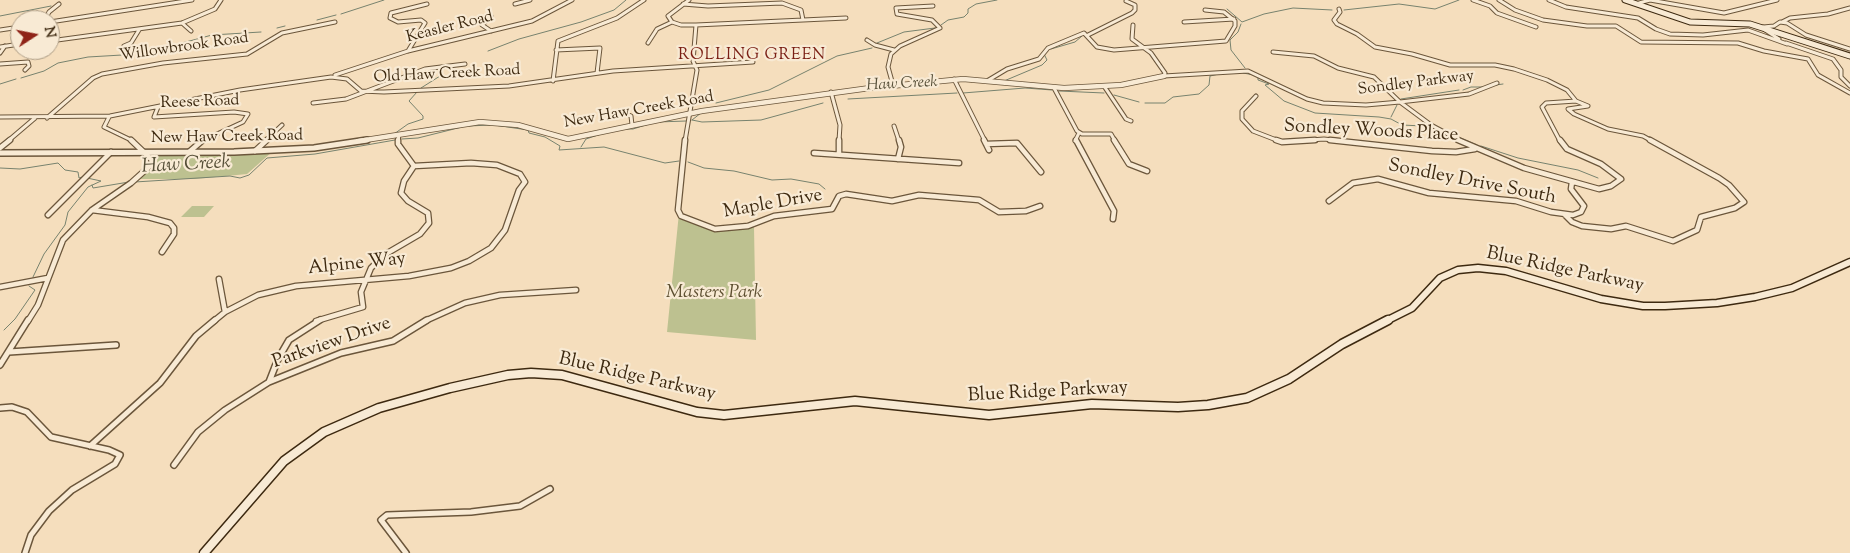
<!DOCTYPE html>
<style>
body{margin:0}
#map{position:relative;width:1850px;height:553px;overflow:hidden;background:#f5debd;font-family:"Sorts Mill Goudy",serif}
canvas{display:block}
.north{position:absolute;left:10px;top:10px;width:50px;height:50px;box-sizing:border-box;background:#f8ead4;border:1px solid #ad9d86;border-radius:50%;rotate:79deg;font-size:14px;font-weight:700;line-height:20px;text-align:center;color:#3d2910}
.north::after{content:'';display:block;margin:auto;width:18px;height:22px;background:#8f2418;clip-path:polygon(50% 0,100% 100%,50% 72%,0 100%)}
</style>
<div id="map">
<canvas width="1850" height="553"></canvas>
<div class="north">N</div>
</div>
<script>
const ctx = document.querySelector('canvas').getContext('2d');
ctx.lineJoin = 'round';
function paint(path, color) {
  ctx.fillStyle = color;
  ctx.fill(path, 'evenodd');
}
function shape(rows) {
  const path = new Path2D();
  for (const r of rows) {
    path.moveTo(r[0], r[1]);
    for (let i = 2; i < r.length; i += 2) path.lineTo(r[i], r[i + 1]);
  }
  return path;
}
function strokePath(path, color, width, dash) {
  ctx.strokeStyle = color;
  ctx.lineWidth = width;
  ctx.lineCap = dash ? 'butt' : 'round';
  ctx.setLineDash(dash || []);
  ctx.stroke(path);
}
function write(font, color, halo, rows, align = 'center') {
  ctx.font = font + ' "Sorts Mill Goudy",serif';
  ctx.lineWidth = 4.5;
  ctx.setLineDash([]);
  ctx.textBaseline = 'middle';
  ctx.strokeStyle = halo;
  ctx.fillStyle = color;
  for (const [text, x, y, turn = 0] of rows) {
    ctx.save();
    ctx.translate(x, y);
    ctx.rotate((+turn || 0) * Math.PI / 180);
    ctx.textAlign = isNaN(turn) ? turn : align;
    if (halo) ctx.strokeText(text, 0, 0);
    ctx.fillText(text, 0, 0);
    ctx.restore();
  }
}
paint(shape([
 [273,151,247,174,195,179,139,179,155,163,155,160,150,155],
 [192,206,214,206,204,217,181,217],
 [679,213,715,229,754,227,756,340,667,332]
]), '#bdc190');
strokePath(shape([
 [1227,9,1242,22,1264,14,1293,8,1332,10],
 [1344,10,1399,4,1435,9,1459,0],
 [341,14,384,0],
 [0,16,51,6],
 [317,20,336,15],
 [1241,24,1238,32,1230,40,1231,50,1245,68],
 [941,25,948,20,964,17,968,13,968,9,976,4,997,0],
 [277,28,285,26],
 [877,43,904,32,935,28],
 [1051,49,1075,42,1082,36],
 [488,51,519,39,581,22,614,10,626,0],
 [1243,73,1254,75],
 [1258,77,1258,80,1269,84,1265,85,1284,101,1315,113,1379,117,1391,119,1402,125,1423,126],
 [21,78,44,71,58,63,88,57,122,55,167,47,212,35,261,32],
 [1004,81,1042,65,1047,60,1044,54],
 [0,84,16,79],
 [1496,85,1503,84],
 [421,88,440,76],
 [1463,90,1471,87,1483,87],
 [1059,91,1104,93],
 [963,93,1025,88,1052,90],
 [1114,95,1139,102],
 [848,99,957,93],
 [1401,99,1459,90],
 [716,103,769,90,837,56,872,48],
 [1145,103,1165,103,1173,97,1199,94,1209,85,1210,76,1219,74],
 [1391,117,1397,105],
 [692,120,702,122,761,120,823,103],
 [692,120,701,113],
 [658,122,686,121],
 [494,125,528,130,529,133,545,137,560,146,559,150,604,147,665,163,679,161],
 [469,126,490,125],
 [624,129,633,129,652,123],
 [394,134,408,124,423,119,423,116,409,101,417,92],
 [1451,134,1477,145],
 [402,139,418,138,462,127],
 [1481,146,1518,158,1578,170,1598,178],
 [581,147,586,139,601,134],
 [688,162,704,168,734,171,772,180,791,179,819,184,825,189],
 [0,168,20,169,58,163,65,170,78,172,79,178,83,177],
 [135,182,230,176,240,178,249,175,267,158,315,154,395,140],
 [92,185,93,188,129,182],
 [33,277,44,254,65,225,68,212,88,187,101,181,87,178],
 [4,330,15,319,35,290,29,286]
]), '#77826e', 1);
const minorFar2 = shape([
 [689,0,668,16,672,22,681,25,696,25,846,18],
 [1473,0,1490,6,1497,13,1536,27],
 [1499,0,1515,10,1543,20,1587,26,1616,26,1641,42,1738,43,1764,51,1808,59,1818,75,1850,93],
 [1549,0,1566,7,1638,18,1656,29,1670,34,1703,35,1748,30,1787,44],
 [1639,3,1650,0,1724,13,1777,0],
 [515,4,530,0],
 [683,4,708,6,782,3,801,10,803,20],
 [1339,9,1340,12,1334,20,1337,24,1357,34,1375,47,1412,54,1450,65,1495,65,1514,69,1547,80,1567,90,1576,101,1546,103,1542,107,1560,141],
 [491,16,482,25,491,31],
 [45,20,49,12,59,4],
 [50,22,192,0],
 [1184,22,1234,19],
 [1782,22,1790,18,1828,14,1850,8],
 [182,23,191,31],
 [1133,25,1132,39,1151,53,1165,73,1164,76,1248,71,1307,99,1323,103,1366,105,1400,102,1469,94,1497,83],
 [1763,27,1774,26,1780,22,1787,23,1806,35,1850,49],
 [0,30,20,27],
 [1765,30,1779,39],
 [1088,35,1132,13,1135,10,1135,5,1126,1],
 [867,40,875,45,894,50],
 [50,41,182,23,215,9,221,0],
 [648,43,657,29,672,22],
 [1786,43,1833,59,1841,70,1841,77,1850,86],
 [124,46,131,43,139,30],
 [0,47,20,44],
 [556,50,600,48,597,73],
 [408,51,425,23,421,20,398,22,390,18,391,13,427,4],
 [1273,52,1314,56,1338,68,1374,77,1400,102,1431,125,1461,141],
 [0,53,5,46],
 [0,64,28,62,29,66,25,70],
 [335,75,408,51,532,21,572,0],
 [954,79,985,141],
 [553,81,558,41,617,18,644,0],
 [987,81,1007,69,1039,59,1048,48,1084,33,1097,47,1114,50,1226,41,1235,26,1235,21,1224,12,1205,10],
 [893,85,888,67,891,54,900,46,940,28,932,20,897,14,896,8,933,6],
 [1104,86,1126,119,1131,121],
 [1054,88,1077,131,1082,134,1111,134,1115,141],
 [831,92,840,125,839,141],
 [1256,96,1242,111,1242,119,1253,131,1279,141],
 [1576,101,1588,106,1568,109,1574,114,1608,129,1643,136,1652,141],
 [313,103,346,99,425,69,465,64],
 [158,107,154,117,234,112,248,114,243,122,202,141],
 [619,111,631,116,632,125],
 [0,117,110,116,240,90,331,77,347,79,361,91,384,92,509,86,613,71,753,62],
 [109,117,104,127,133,141],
 [47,118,93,78,102,74,163,63,247,54,282,33,335,22],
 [894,126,899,141],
 [8,141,35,118],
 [265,141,282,125],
 [398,141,399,135],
 [685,141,697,70,693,61,696,25],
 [1075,141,1079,133],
 [1297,141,1324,139,1341,141]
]);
const minorFar1 = shape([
 [685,140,678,210,681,216,715,229,748,226,774,216,832,209,839,196,846,194,892,201,919,195,979,200,999,212,1026,211,1040,206],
 [984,140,989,150],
 [1076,140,1114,211,1113,219],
 [1114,140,1129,164,1147,171],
 [1276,140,1282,142,1315,140],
 [1330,140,1432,151,1456,152,1475,149],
 [1458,140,1524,168,1599,189,1611,186,1621,179,1601,164,1567,149,1560,140],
 [986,144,1017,143,1041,172],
 [0,148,10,140],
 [255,151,267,140],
 [189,152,203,140],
 [814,153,959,163],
 [839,154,839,140],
 [898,159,901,147,899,140],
 [1329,201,1353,183,1378,179,1429,193,1516,201,1551,212,1573,215,1581,212,1584,206,1571,189,1572,182],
 [92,210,148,217,170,223,174,228,174,234,162,252],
 [48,215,111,152],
 [1565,215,1572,222,1582,226,1611,229,1626,226,1673,241,1697,230,1701,217,1735,208,1744,202,1729,185,1719,178,1650,140],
 [219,279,225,312],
 [0,287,48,278],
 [28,321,38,305,63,240,92,210,131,183,151,165,152,160,131,140],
 [214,321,225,312,258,295,296,286,409,276,451,268,469,261,491,248,505,230,519,190,525,182,520,174,497,165,471,163,414,166],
 [316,321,363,307,361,292,371,268,384,255,420,234,429,223,428,213,408,201,401,193,404,181,414,166,398,144,398,140],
 [425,321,465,303,500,295,576,290]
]);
const minor = shape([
 [9,352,116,345],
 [0,365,28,320],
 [269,382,341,353,393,341,427,320],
 [0,408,12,407,27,412,51,437,109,450,120,455,115,464,72,490,49,511,31,535,25,553],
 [90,446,160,383,196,336,215,320],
 [174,465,198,432,225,410,269,382,278,359,289,340,320,320],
 [406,553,381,520,387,515,471,512,520,506,550,489]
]);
const tertiaryFar1 = shape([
 [359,141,480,122,518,125,568,139,702,111,870,88,963,79,1064,88,1121,85,1164,76]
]);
const tertiary = shape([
 [0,153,234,152,314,148,367,140]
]);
const secondaryFar2 = shape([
 [1625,0,1690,22,1750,24,1850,56]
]);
const secondaryFar1 = shape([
 [1386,321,1412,308,1440,278,1458,270,1478,268,1506,271,1601,299,1643,306,1665,306,1717,303,1755,297,1792,288,1850,262]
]);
const secondary = shape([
 [204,553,284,461,324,432,379,408,450,388,508,375,531,373,562,375,697,412,724,415,855,401,989,415,1092,404,1178,407,1208,405,1247,398,1289,379,1342,344,1388,320]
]);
strokePath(minorFar2, '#6b563b', 5);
strokePath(minorFar1, '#6b563b', 7);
strokePath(minor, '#6b563b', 8);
strokePath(tertiaryFar1, '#6b563b', 6);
strokePath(tertiary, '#6b563b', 8);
strokePath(secondaryFar2, '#3d2910', 7);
strokePath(secondaryFar1, '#3d2910', 9);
strokePath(secondary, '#3d2910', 11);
strokePath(minorFar2, '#f8ead4', 3);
strokePath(minorFar1, '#f8ead4', 4.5);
strokePath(minor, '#f8ead4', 5);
strokePath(tertiaryFar1, '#f8ead4', 4.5);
strokePath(tertiary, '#f8ead4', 5);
strokePath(secondaryFar2, '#f8ead4', 5);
strokePath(secondaryFar1, '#f8ead4', 6);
strokePath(secondary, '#f8ead4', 8);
write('16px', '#3d2910', '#f8ead4', [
 ["Keasler Road",450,28,-14],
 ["Willowbrook Road",184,48,-8],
 ["Old Haw Creek Road",447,75,-3],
 ["Sondley Parkway",1416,84,-7],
 ["Reese Road",200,103,-2],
 ["New Haw Creek Road",639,111,-10],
 ["New Haw Creek Road",227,138,-1]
]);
ctx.letterSpacing = '1px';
write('16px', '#7a1f14', '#f8ead4', [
 ["ROLLING GREEN",752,56]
]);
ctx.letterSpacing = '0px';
write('italic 16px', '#554e37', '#f8ead4', [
 ["Haw Creek",902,85,-3]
]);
write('19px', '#3d2910', '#f8ead4', [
 ["Sondley Woods Place",1371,132,3],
 ["Sondley Drive South",1472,183,11],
 ["Maple Drive",773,205,-10],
 ["Alpine Way",357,265,-6],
 ["Blue Ridge Parkway",1565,271,12],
 ["Parkview Drive",332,344,-19],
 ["Blue Ridge Parkway",637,378,13],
 ["Blue Ridge Parkway",1048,393,-3]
]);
write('italic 19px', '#5d4f30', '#f8ead4', [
 ["Masters Park",714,294]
]);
write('italic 20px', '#554e37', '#f8ead4', [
 ["Haw Creek",186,166,-3]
]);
</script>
